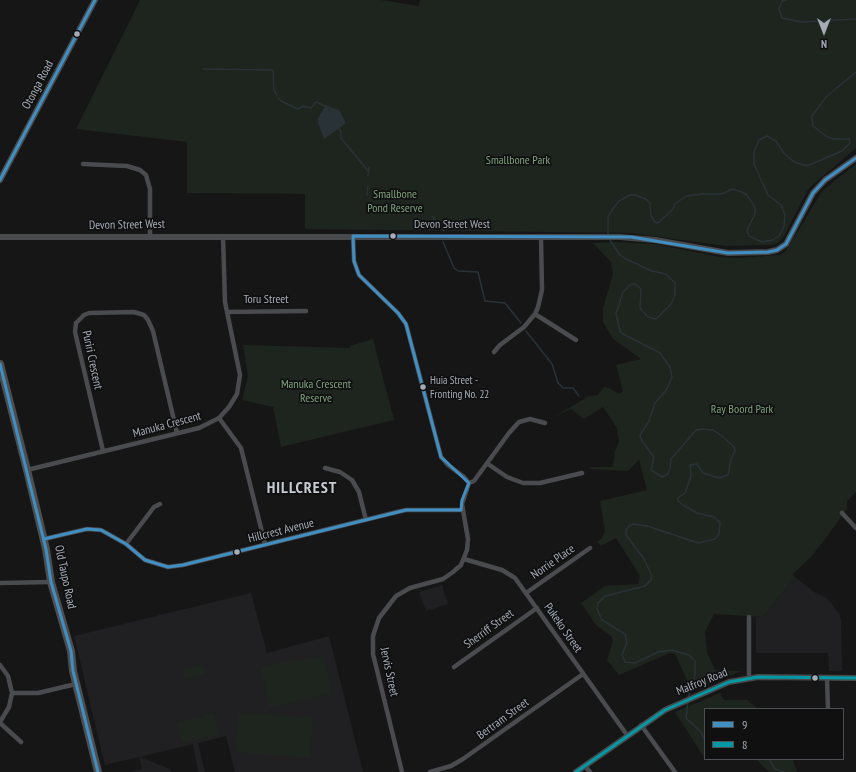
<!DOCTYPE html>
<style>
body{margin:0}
#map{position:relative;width:856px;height:772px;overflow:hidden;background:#161616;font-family:"PT Sans Narrow",sans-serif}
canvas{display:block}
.legend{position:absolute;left:704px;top:708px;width:140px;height:52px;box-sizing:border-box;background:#101011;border:1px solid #4c4f53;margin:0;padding:5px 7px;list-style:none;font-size:12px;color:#a6adb7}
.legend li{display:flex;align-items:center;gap:8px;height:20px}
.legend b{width:20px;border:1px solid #4c4f53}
.north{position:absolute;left:804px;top:12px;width:40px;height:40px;-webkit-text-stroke:3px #101011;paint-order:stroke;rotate:180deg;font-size:11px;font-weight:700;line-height:16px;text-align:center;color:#a6adb7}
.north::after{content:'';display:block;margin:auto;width:14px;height:18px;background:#a6adb7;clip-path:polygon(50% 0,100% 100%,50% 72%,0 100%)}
</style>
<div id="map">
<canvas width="856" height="772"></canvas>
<ul class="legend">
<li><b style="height:5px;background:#408fc2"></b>9</li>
<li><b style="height:5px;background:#0099a4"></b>8</li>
</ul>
<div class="north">N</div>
</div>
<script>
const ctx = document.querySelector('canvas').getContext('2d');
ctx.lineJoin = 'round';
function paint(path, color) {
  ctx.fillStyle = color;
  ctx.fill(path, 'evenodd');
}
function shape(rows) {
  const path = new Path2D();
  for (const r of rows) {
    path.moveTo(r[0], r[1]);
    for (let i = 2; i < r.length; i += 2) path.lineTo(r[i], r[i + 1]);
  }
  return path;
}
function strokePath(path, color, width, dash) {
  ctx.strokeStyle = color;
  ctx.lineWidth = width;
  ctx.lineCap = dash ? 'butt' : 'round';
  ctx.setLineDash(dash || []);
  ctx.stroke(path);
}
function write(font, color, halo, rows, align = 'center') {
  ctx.font = font + ' "PT Sans Narrow",sans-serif';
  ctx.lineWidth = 3.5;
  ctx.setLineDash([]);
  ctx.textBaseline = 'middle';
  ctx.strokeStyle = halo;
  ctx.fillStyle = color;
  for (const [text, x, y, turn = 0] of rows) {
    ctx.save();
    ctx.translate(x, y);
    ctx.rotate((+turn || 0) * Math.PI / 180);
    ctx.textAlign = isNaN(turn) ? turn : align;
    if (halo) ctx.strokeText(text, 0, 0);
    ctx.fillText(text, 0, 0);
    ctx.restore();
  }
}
paint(shape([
 [795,577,814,592,827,598,839,613,841,619,842,671,829,671,828,653,756,653,756,617,763,617],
 [442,585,448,604,426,611,419,592],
 [251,593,267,653,329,636,363,772,235,772,226,736,198,743,205,772,198,772,193,744,140,757,170,769,171,772,130,772,142,769,139,757,105,765,74,636]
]), '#202022');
paint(shape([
 [140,0,381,0,419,6,420,0,856,0,856,148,809,188,783,238,776,244,771,245,726,246,631,233,305,229,305,194,187,193,187,142,76,129],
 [856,164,856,492,847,501,847,509,825,539,811,557,792,575,795,577,763,617,714,614,705,632,707,652,715,670,742,671,692,691,675,654,670,653,619,675,607,660,613,640,612,637,596,625,581,603,605,586,638,584,640,576,616,538,601,546,597,542,602,538,605,531,600,501,647,490,639,460,628,471,590,469,589,467,613,467,615,451,619,441,617,428,603,407,584,419,571,409,552,418,589,396,598,395,604,387,609,388,620,394,623,391,616,365,641,359,613,339,603,322,603,308,613,274,611,262,593,243,616,242,655,244,720,257,737,258,780,255,785,252,823,190],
 [373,339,394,420,281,447,273,407,242,400,248,376,243,345,350,348,350,346],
 [324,655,332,694,269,707,261,667],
 [203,664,206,674,185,680,183,669],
 [720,693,724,700,747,700,758,709,705,709,705,759,675,712],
 [239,712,313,718,310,758,236,752],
 [214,713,218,735,208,737,207,734,205,735,205,738,195,741,194,737,192,738,192,741,182,743,177,722,188,719,188,722,190,721,190,719,201,717,201,719,203,718,203,715],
 [756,759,793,759,797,772,769,772]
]), '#1e241e');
paint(shape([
 [326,105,339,110,345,121,345,124,324,139,318,123,318,118]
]), '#293237');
strokePath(shape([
 [786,0,782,1,779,9,782,18,801,22,856,19],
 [203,69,273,70,274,90,277,95],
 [278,98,281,101,298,109,303,106,311,108,316,102,325,106],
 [339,129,341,132,341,138,369,172],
 [368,176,369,167],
 [367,195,368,186],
 [432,216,444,231],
 [608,234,608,217,612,210,619,201,630,195,635,195,646,199,650,203,651,216,655,222,658,223,672,210,675,204,686,196,702,194,722,194,733,189,746,194,755,207,755,214,747,230,749,236,762,242,773,240,779,236,784,226,785,215,781,205,768,195,754,164,754,152,759,140,767,136,776,141,783,152,794,162,807,166,842,151,850,143,849,139,833,139,826,136,813,126,812,116,826,97,856,72],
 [610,240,620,255,626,259,652,271,666,274,675,283,675,295,671,304,656,319,648,317,640,308,641,289,635,284,631,284,623,292,616,314,620,331,623,334,660,353,670,367,672,377,667,389,655,403,649,421,640,435,642,441,654,457,651,470,662,477,668,474,670,469,671,459,696,430,702,429,713,430,722,436,734,447,735,451,731,459,728,475,719,478,703,473,697,464,690,465,691,476,685,493,678,498,678,501,683,505,697,513,714,517,720,522,719,534,715,539,698,543,647,526,633,524,629,526,626,530,626,535,644,559,651,574,651,580,645,586,605,596,598,603,597,609,602,620,625,634,627,642,622,655,625,662,635,663,658,652,672,650,689,655,695,661,695,675,688,698],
 [443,242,454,268,458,271,478,272,485,301,505,303,521,323],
 [526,331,552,364,558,383,563,388,573,388,579,396],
 [688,701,686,718,701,732,705,741],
 [738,709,740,709],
 [769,759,775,769,784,772]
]), '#293237', 1.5);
strokePath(shape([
 [83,164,127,166,140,170,146,175,150,189,150,236],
 [353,236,354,261,359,275,398,313,406,324,441,457,448,465,464,477,469,483],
 [227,312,306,311],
 [535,314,576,340],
 [494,352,500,345,524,327,535,314,538,307,542,290,541,236],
 [219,418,241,448,265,544],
 [103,451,75,332,76,323,84,315,89,313,134,312,144,315,148,320,153,331,177,433],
 [488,464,507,477,523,483,540,483,582,473],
 [325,468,340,472,352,480,359,492,366,520],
 [27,470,199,428,219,418,229,407,237,394,240,375,225,302,223,236],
 [469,483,474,481,509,433,519,422,530,419,545,423],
 [842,513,856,528],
 [44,539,87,529,101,530,126,544,145,560,168,567,183,565,397,512,406,510,461,510],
 [126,544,154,507,160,504],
 [464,559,502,570,515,578,627,735],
 [0,583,51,582],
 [526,593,590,548],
 [0,665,8,676,12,693,9,707,0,722],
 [454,667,537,608],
 [749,678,749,617],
 [827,678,828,709],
 [12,693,38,693,76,684],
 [0,723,21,742],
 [641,725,675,772],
 [585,766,590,772],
 [402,772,373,654,373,636,379,618,396,596,410,588,443,579,453,572,461,565,467,550,468,539,462,504,469,483],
 [430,772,451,766,463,759,583,674]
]), '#4a4b4f', 4.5);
strokePath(shape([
 [0,180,95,0],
 [0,237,620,237,655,240,728,253,768,252,777,250,786,244,813,193,825,180,856,158],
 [576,772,665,710,729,682,758,677,856,678]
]), '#484a4d', 6);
strokePath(shape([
 [0,364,27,470,46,549,51,582,71,651,73,671,98,772]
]), '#4d4e50', 8);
strokePath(shape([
 [0,180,95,0],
 [0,364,46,549,51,582,71,651,73,671,98,772],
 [44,539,87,529,101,530,126,544,145,560,168,567,183,565,406,510,461,510,462,500,469,483,441,457,406,324,398,313,359,275,354,261,353,236,631,237,728,253,768,252,777,250,786,244,813,193,825,180,856,158]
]), '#408fc2', 3);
strokePath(shape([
 [576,772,665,710,729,682,758,677,856,678]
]), '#0099a4', 3);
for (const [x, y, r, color] of [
 [77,34,3.5,"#a6adb7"],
 [393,236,3.5,"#a6adb7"],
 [423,387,3.5,"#a6adb7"],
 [237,552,3.5,"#a6adb7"],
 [815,678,3.5,"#a6adb7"]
]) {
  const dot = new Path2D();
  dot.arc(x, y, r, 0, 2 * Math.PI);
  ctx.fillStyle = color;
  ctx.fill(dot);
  strokePath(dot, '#101011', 1.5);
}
write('11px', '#a6adb7', '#101011', [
 ["Huia Street -",430,381],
 ["Fronting No. 22",430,395]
], 'left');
write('12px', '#a6adb7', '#101011', [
 ["Otonga Road",38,85,-62],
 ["Devon Street West",127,225,-1],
 ["Devon Street West",452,225],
 ["Toru Street",266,300],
 ["Puriri Crescent",92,360,78],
 ["Manuka Crescent",167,425,-15],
 ["Hillcrest Avenue",281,531,-14],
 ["Norrie Place",553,562,-35],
 ["Old Taupo Road",65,577,78],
 ["Pukeko Street",563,628,55],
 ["Sherriff Street",489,629,-36],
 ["Jervis Street",389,672,78],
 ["Malfroy Road",702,682,-22],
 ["Bertram Street",503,719,-36]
]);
write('12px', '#7fa27d', '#101011', [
 ["Smallbone Park",518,161],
 ["Smallbone",395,195],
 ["Pond Reserve",395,209],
 ["Manuka Crescent",316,385],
 ["Reserve",316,399],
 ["Ray Boord Park",742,410]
]);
ctx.letterSpacing = '1px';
write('bold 16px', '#c7ccd3', '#101011', [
 ["HILLCREST",302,488]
]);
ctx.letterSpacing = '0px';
</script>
